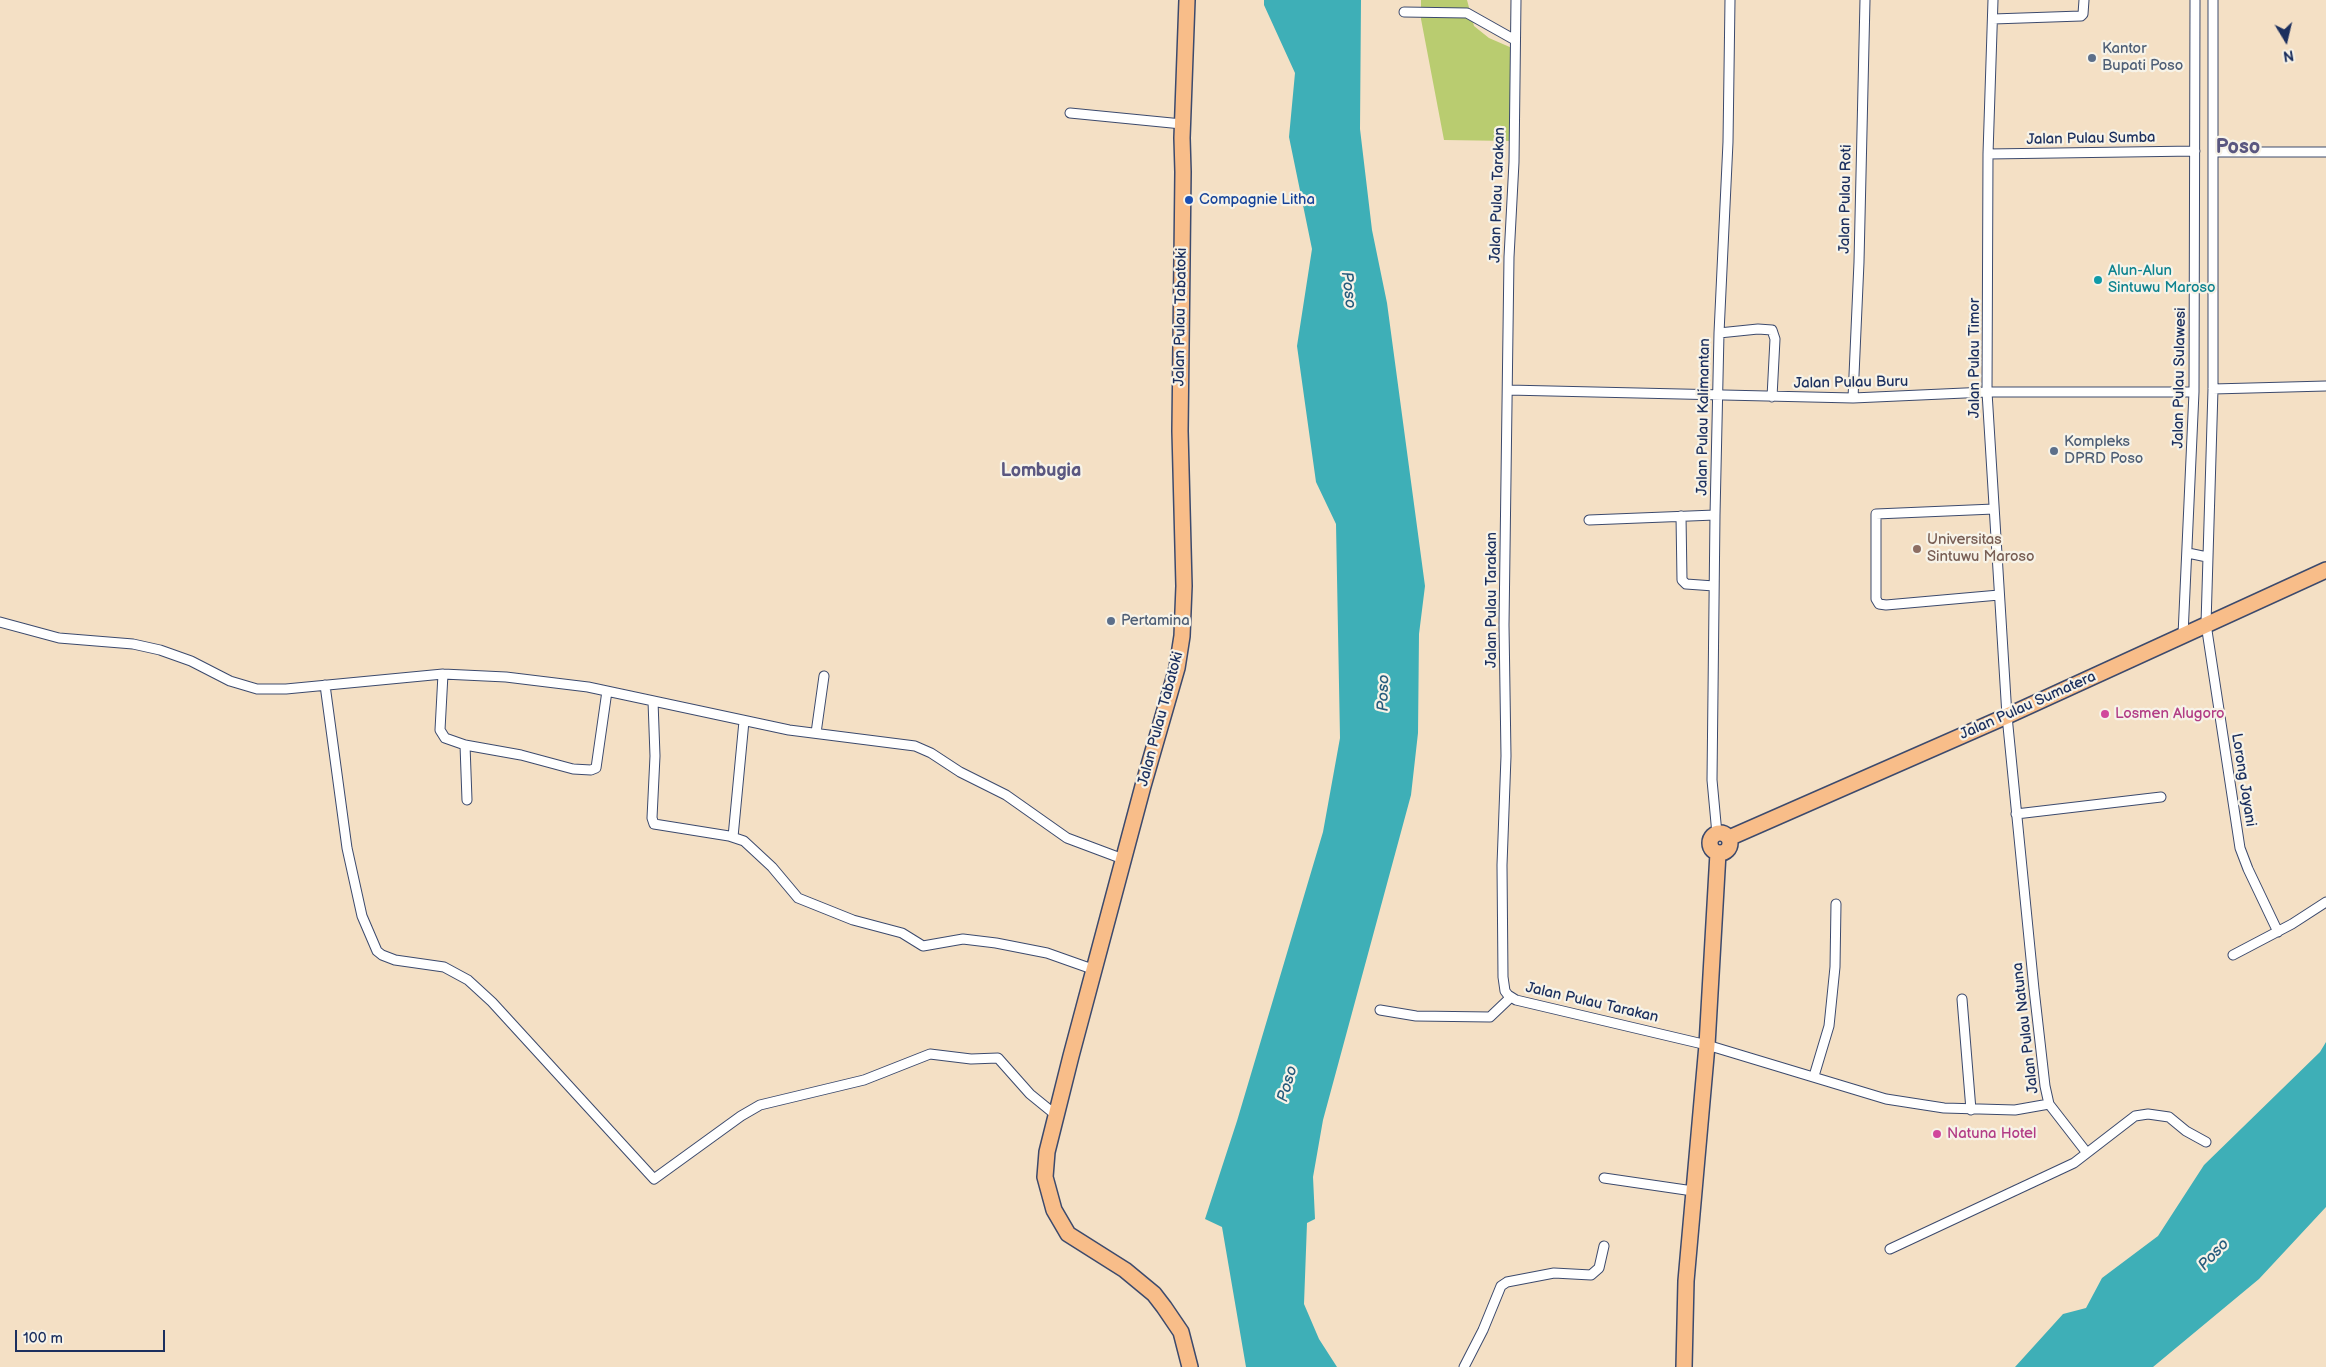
<!DOCTYPE html>
<style>
body{margin:0}
#map{position:relative;width:2326px;height:1367px;overflow:hidden;background:#f4e0c5;font-family:"Balsamiq Sans",sans-serif}
canvas{display:block}
.north{position:absolute;left:2261px;top:15px;width:50px;height:50px;-webkit-text-stroke:4px #f7f3e8;paint-order:stroke;rotate:171deg;font-size:14px;font-weight:700;line-height:20px;text-align:center;color:#1b2f5e}
.north::after{content:'';display:block;margin:auto;width:18px;height:22px;background:#1b2f5e;clip-path:polygon(50% 0,100% 100%,50% 72%,0 100%)}
.scale{position:absolute;left:15px;top:1330px;width:150px;height:22px;box-sizing:border-box;border:2px solid #1b2f5e;border-top:0;padding-left:6px;font-size:15px;line-height:18px;white-space:nowrap;color:#1b2f5e;-webkit-text-stroke:4px #f7f3e8;paint-order:stroke}
</style>
<div id="map">
<canvas width="2326" height="1367"></canvas>
<div class="north">N</div>
<div class="scale">100 m</div>
</div>
<script>
const ctx = document.querySelector('canvas').getContext('2d');
ctx.lineJoin = 'round';
function paint(path, color) {
  ctx.fillStyle = color;
  ctx.fill(path, 'evenodd');
}
function shape(rows) {
  const path = new Path2D();
  for (const r of rows) {
    if (r.length === 3) {
      path.moveTo(r[0] + r[2], r[1]);
      path.arc(r[0], r[1], r[2], 0, 2 * Math.PI);
      continue;
    }
    path.moveTo(r[0], r[1]);
    for (let i = 2; i < r.length; i += 2) path.lineTo(r[i], r[i + 1]);
  }
  return path;
}
function strokePath(path, color, width, dash) {
  ctx.strokeStyle = color;
  ctx.lineWidth = width;
  ctx.lineCap = dash ? 'butt' : 'round';
  ctx.setLineDash(dash || []);
  ctx.stroke(path);
}
function write(font, color, halo, rows, align = 'center') {
  ctx.font = font + ' "Balsamiq Sans",sans-serif';
  ctx.lineWidth = 4.5;
  ctx.setLineDash([]);
  ctx.textBaseline = 'middle';
  ctx.strokeStyle = halo;
  ctx.fillStyle = color;
  for (const [text, x, y, turn = 0] of rows) {
    ctx.save();
    ctx.translate(x, y);
    ctx.rotate((+turn || 0) * Math.PI / 180);
    ctx.textAlign = isNaN(turn) ? turn : align;
    if (halo) ctx.strokeText(text, 0, 0);
    ctx.fillText(text, 0, 0);
    ctx.restore();
  }
}
paint(shape([
 [1421,0,1467,0,1474,26,1489,38,1512,48,1511,141,1444,140,1421,19]
]), '#b9cc70');
paint(shape([
 [1264,0,1361,0,1360,129,1372,230,1387,303,1425,586,1419,634,1418,733,1411,795,1323,1120,1313,1177,1315,1219,1307,1223,1304,1304,1319,1339,1337,1367,1246,1367,1222,1227,1205,1219,1237,1121,1323,832,1340,738,1336,524,1316,482,1297,346,1312,249,1289,137,1295,73,1264,5],
 [2326,1042,2326,1207,2259,1279,2153,1367,2015,1367,2063,1314,2086,1308,2102,1278,2158,1236,2204,1165,2320,1052]
]), '#3eafb7');
const street = shape([
 [1516,0,1514,162,1509,257,1504,625,1506,756,1502,865,1503,977,1505,991,1508,995,1516,1000,1707,1045,1886,1099,1944,1108,2015,1110,2049,1104,2045,1086,2034,989,2007,716,1987,392,1988,154,1993,0],
 [2213,0,2213,389,2206,624,2240,848,2248,869,2278,932],
 [1404,12,1467,13,1515,40],
 [1993,19,2081,16,2083,14,2084,0],
 [1070,113,1182,124],
 [2214,152,2326,152],
 [1988,154,2195,151],
 [1719,333,1758,329,1772,330,1775,339,1772,397],
 [2213,389,2326,386],
 [1508,390,1853,398,1987,392,2194,392],
 [1853,398,1859,262,1865,0],
 [1994,509,1876,514,1876,599,1879,604,1886,605,1999,595],
 [1681,516,1682,580,1686,584,1714,586],
 [1589,520,1715,515],
 [2188,553,2207,557],
 [0,622,59,638,133,644,160,650,191,661,230,681,257,689,286,689,443,674,506,677,588,687,789,730,915,746,931,753,960,772,1006,795,1067,838,1123,859],
 [2183,635,2194,392,2195,0],
 [443,674,440,730,445,738,465,745,521,755,573,769,591,770,596,768,607,691],
 [325,685,347,848,362,916,377,951,382,955,395,960,444,967,468,980,492,1002,654,1179,741,1116,760,1105,864,1080,930,1054,971,1059,998,1058,1030,1094,1057,1116],
 [653,701,655,756,652,818,654,824,729,836,744,841,772,867,798,898,853,920,902,933,923,946,963,939,996,943,1047,953,1095,970],
 [816,733,824,676],
 [465,745,467,800],
 [2016,814,2161,797],
 [1717,834,1712,780,1715,515,1719,333,1728,142,1730,0],
 [733,837,744,721],
 [2233,955,2292,924,2326,902],
 [1962,999,1971,1110],
 [1380,1010,1416,1016,1490,1017,1511,997],
 [1814,1076,1829,1026,1835,967,1836,904],
 [2049,1104,2087,1153],
 [1604,1178,1693,1191],
 [1890,1249,2074,1163,2135,1116,2148,1114,2169,1117,2186,1131,2206,1142],
 [1464,1367,1483,1330,1501,1286,1507,1282,1554,1273,1591,1275,1599,1268,1604,1246]
]);
const highway = shape([
 [1187,0,1182,138,1183,172,1180,431,1184,586,1182,636,1177,668,1143,786,1071,1056,1047,1152,1045,1177,1054,1210,1068,1234,1125,1270,1154,1294,1164,1307,1181,1332,1190,1367],
 [1720,843,10],
 [1729,838,2007,716,2326,570],
 [1684,1367,1686,1281,1707,1045,1718,853]
]);
strokePath(street, '#3c4a6d', 11);
strokePath(highway, '#3c4a6d', 18);
strokePath(street, '#fff', 9);
strokePath(highway, '#f8bd89', 15);
for (const [x, y, r, color] of [
 [2092,58,5,"#5c6f8a"],
 [1189,200,5,"#1a4fb4"],
 [2098,280,5,"#0f9aa8"],
 [2054,451,5,"#5c6f8a"],
 [1917,549,5,"#8d6e63"],
 [1111,621,5,"#5c6f8a"],
 [2105,714,5,"#d1479c"],
 [1937,1134,5,"#d1479c"]
]) {
  const dot = new Path2D();
  dot.arc(x, y, r, 0, 2 * Math.PI);
  ctx.fillStyle = color;
  ctx.fill(dot);
  strokePath(dot, '#f7f3e8', 2);
}
write('15px', '#4e5e75', '#f7f3e8', [
 ["Kantor",2102,49],
 ["Bupati Poso",2102,66],
 ["Kompleks",2064,442],
 ["DPRD Poso",2064,459],
 ["Pertamina",1121,621]
], 'left');
write('15px', '#1b2f5e', '#f7f3e8', [
 ["Jalan Pulau Sumba",2091,139,-1],
 ["Jalan Pulau Tarakan",1498,195,-88],
 ["Jalan Pulau Roti",1846,199,-89],
 ["Jalan Pulau Tabatoki",1181,317,-89],
 ["Jalan Pulau Timor",1975,358,-90],
 ["Jalan Pulau Sulawesi",2180,378,-89],
 ["Jalan Pulau Buru",1851,383,-1],
 ["Jalan Pulau Kalimantan",1704,417,-89],
 ["Jalan Pulau Tarakan",1492,600,-90],
 ["Jalan Pulau Sumatera",2028,706,-24],
 ["Jalan Pulau Tabatoki",1161,719,-75],
 ["Lorong Jayani",2243,780,81],
 ["Jalan Pulau Tarakan",1592,1003,13],
 ["Jalan Pulau Natuna",2026,1028,-97]
]);
write('15px', '#164399', '#f7f3e8', [
 ["Compagnie Litha",1199,200]
], 'left');
write('15px', '#0d838f', '#f7f3e8', [
 ["Alun-Alun",2108,271],
 ["Sintuwu Maroso",2108,288]
], 'left');
write('15px', '#785e54', '#f7f3e8', [
 ["Universitas",1927,540],
 ["Sintuwu Maroso",1927,557]
], 'left');
write('15px', '#b23c85', '#f7f3e8', [
 ["Losmen Alugoro",2115,714],
 ["Natuna Hotel",1947,1134]
], 'left');
write('italic 16px', '#275c7d', '#f7f3e8', [
 ["Poso",1348,290,83],
 ["Poso",1384,693,-89],
 ["Poso",1288,1084,-74],
 ["Poso",2214,1255,-47]
]);
write('bold 18px', '#5a5780', '#f7f3e8', [
 ["Lombugia",1041,471]
]);
write('bold 20px', '#5a5780', '#f7f3e8', [
 ["Poso",2238,148]
]);
</script>
